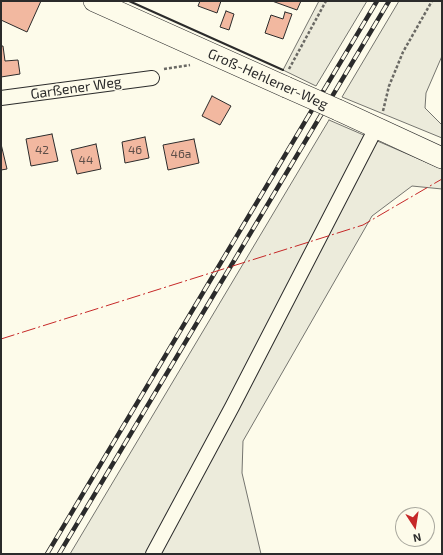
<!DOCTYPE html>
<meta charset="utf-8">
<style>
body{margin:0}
#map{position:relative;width:443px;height:555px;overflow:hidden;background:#fdfbea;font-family:"Exo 2",sans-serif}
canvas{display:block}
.frame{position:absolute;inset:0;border:2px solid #2b2b2b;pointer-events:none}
.north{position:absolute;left:395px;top:507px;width:40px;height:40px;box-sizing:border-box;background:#fdfbea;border:1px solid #a9a89e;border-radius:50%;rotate:168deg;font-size:11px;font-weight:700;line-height:16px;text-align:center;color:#2b2b2b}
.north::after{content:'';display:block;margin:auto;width:14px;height:18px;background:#c62828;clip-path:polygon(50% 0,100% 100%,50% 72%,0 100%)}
</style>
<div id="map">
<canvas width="443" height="555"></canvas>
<div class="frame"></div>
<div class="north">N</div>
</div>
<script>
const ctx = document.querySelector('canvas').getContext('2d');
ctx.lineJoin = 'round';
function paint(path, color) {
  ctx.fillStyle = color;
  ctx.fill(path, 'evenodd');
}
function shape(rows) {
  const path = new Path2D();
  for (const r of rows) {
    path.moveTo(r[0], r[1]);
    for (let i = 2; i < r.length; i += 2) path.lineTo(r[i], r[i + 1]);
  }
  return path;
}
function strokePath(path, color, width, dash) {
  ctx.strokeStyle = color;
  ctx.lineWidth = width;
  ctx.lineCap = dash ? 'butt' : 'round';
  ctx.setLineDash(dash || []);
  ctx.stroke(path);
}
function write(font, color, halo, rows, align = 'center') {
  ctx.font = font + ' "Exo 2",sans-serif';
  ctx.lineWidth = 3;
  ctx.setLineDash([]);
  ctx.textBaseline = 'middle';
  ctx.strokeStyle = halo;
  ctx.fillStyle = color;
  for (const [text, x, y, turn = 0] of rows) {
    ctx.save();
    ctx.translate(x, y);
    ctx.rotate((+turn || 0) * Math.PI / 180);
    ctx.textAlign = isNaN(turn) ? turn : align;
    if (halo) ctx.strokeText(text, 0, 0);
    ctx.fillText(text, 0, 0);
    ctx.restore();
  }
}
const green = shape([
 [319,1,367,1,316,86,283,70,319,1],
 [399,1,442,1,442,56,426,93,425,108,442,125,442,138,342,97,399,1],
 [329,120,442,169,442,189,412,186,372,216,243,441,242,473,261,554,70,554,329,120]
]);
paint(green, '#ecebdb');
strokePath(green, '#74746e', 1);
const building = shape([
 [1,1,41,1,27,32,1,20,1,1],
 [200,1,221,1,217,13,198,6,200,1],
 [272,1,301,1,297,10,272,1],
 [226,11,234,14,229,30,220,27,226,11],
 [285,12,292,14,283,39,265,33,271,15,283,19,285,12],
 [1,46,3,46,5,61,18,60,20,74,1,77,1,46],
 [212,96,231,106,220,125,202,116,212,96],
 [52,134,58,161,31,166,26,139,52,134],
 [145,137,149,158,125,163,122,142,145,137],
 [194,139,199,163,168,170,163,145,194,139],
 [1,144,7,169,1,170,1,144],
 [96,144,101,169,77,174,71,150,96,144]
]);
paint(building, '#f2b8a0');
strokePath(building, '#2b2b2b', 1);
const street = shape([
 [1,98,152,78],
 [153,554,232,407,376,128]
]);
const secondary = shape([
 [94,1,286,87],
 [338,110,442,158]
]);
strokePath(street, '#2b2b2b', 16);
strokePath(secondary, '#2b2b2b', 22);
strokePath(shape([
 [164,69,190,65],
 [289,69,326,1],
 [383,111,389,86,403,52,432,1]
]), '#6a6964', 2.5, [3, 2]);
strokePath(street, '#fdfbea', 14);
strokePath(secondary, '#fdfbea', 21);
const rail = shape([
 [47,554,377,1],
 [59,554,389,1]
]);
strokePath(rail, '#2b2b2b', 4.5);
strokePath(rail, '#fdfbea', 3, [9]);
const secondaryBridge = shape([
 [286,87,338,110]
]);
strokePath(secondaryBridge, '#2b2b2b', 22, []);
strokePath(secondaryBridge, '#fdfbea', 21);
strokePath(shape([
 [129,1,283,70]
]), '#2b2b2b', 2);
strokePath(shape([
 [1,339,363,225,442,179]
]), '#c62828', 1, [14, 3, 2, 3]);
write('12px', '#5d4e48', null, [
 ["42",42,150],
 ["46",135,150],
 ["46a",181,154],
 ["44",86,160]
]);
write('14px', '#2b2b2b', '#fdfbea', [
 ["Groß-Hehlener-Weg",268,79,24],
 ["Garßener Weg",76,88,-8]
]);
</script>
